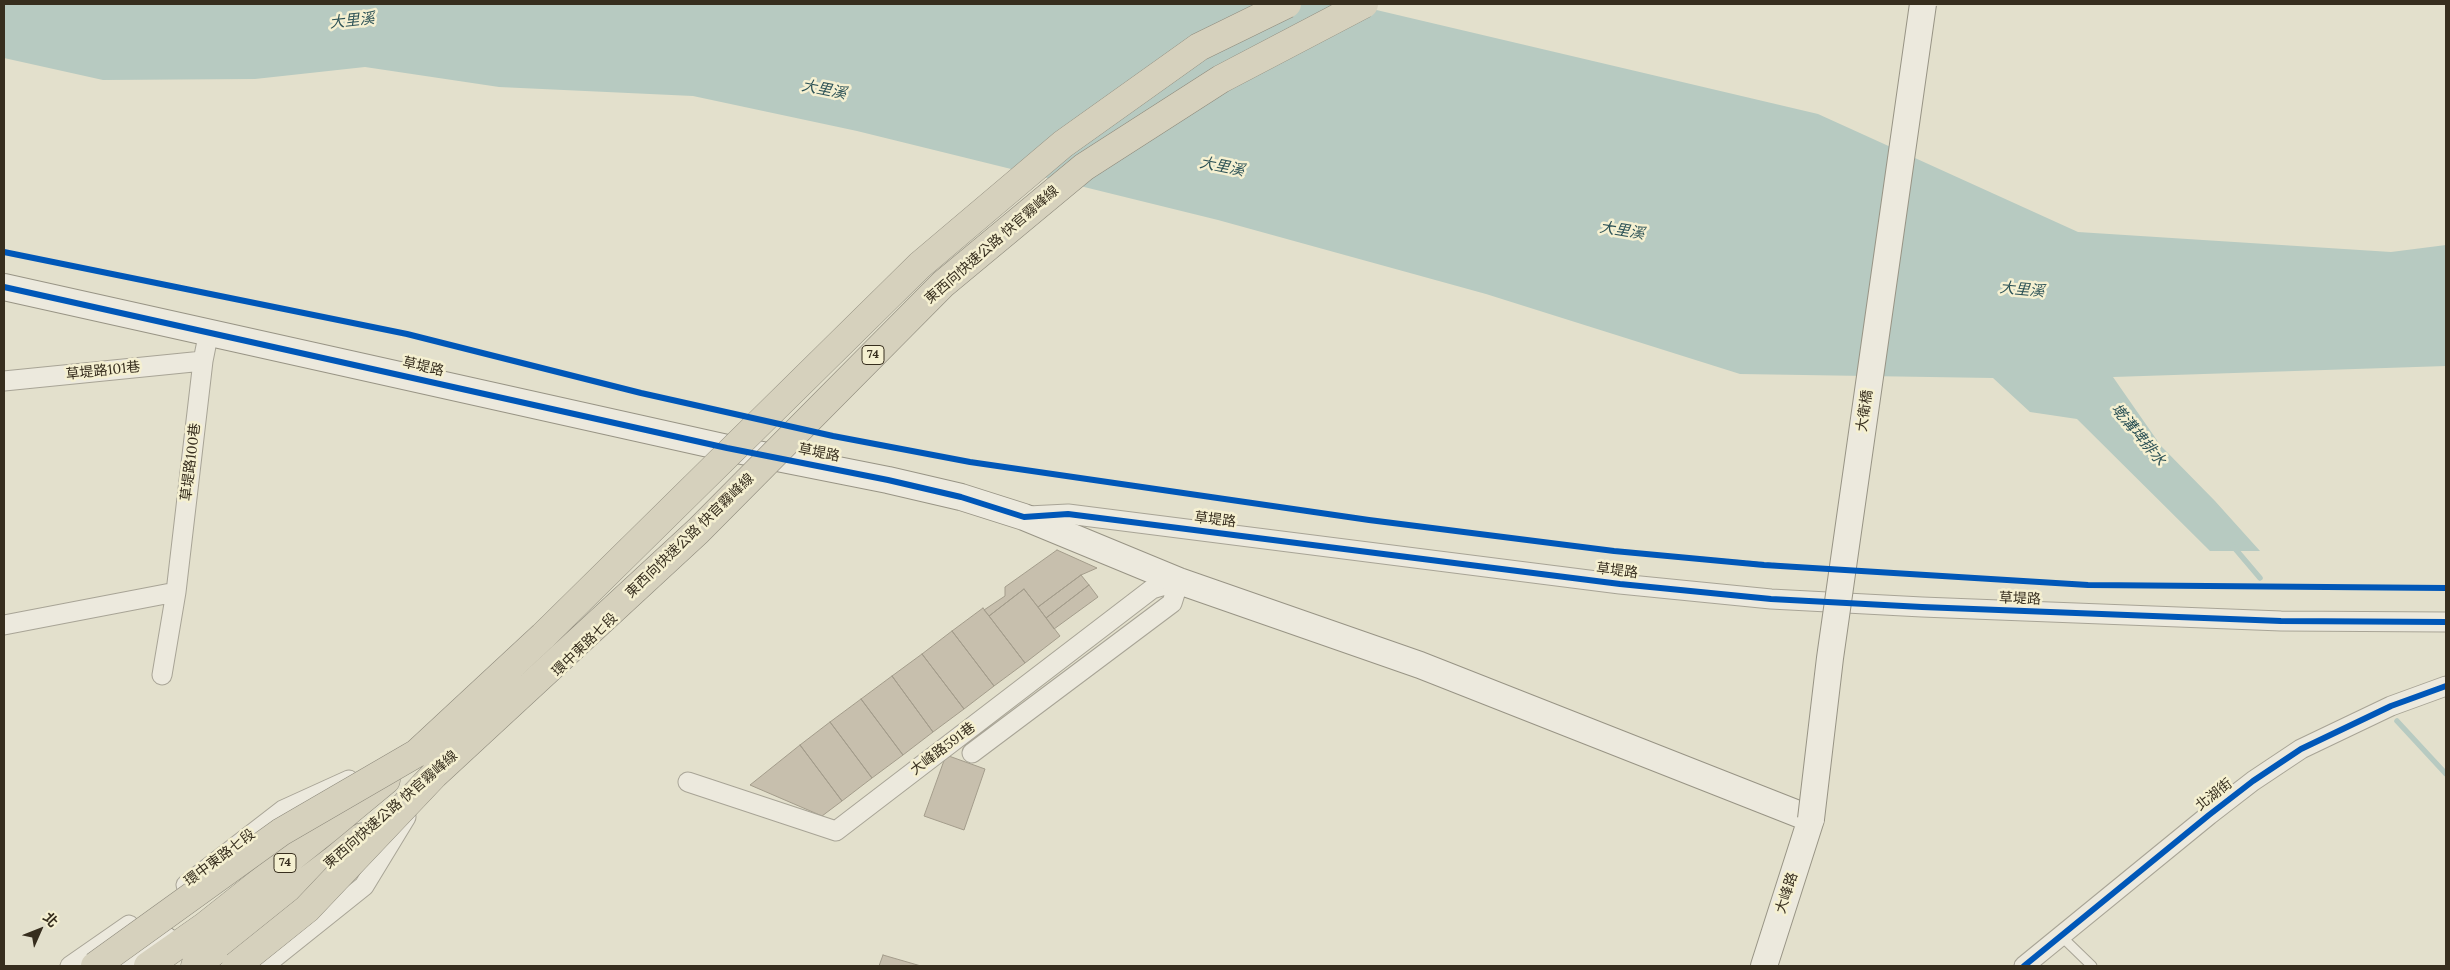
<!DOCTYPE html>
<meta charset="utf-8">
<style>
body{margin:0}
#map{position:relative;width:2450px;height:970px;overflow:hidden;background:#e3e0cc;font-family:Lora,"Noto Sans TC",serif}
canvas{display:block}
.frame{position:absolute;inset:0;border:5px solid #372e1e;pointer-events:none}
.north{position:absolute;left:15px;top:905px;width:50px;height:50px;-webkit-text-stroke:4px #f5f0d1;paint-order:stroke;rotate:46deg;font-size:14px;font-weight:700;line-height:20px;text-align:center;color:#372e1e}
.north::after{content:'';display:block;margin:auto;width:18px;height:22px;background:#372e1e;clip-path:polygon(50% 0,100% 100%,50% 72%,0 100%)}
</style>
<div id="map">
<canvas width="2450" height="970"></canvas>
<div class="frame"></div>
<div class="north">北</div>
</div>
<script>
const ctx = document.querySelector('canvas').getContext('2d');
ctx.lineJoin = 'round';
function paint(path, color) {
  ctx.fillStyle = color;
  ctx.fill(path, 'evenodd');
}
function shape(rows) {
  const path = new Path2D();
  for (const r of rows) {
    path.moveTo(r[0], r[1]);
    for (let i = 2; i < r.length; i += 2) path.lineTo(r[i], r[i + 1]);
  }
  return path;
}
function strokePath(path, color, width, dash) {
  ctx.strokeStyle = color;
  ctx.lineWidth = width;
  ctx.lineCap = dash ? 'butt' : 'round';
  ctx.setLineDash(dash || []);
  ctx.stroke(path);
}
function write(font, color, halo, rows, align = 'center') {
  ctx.font = font + ' Lora,"Noto Sans TC",serif';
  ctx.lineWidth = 5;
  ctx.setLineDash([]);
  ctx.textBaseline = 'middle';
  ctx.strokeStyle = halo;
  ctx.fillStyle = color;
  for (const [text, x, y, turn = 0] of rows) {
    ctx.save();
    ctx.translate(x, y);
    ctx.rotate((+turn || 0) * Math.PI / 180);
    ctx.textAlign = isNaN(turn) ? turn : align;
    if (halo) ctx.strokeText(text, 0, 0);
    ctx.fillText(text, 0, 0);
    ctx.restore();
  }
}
paint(shape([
 [4,4,1351,4,1818,114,2078,232,2391,252,2446,245,2446,366,2113,377,2161,446,2215,501,2260,551,2210,551,2077,419,2030,412,1993,378,1740,374,1486,294,1218,220,857,131,693,96,499,87,365,67,255,79,103,80,4,58]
]), '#b7cac1');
strokePath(shape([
 [2232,545,2260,578],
 [2397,721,2446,774]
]), '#b7cac1', 5.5);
const building = shape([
 [1057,550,1097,568,1081,575,1038,607,1024,589,989,616,984,610,1005,596,1005,587,1057,550],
 [1081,575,1089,585,1046,618,1038,607,1081,575],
 [1089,585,1098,597,1054,629,1046,618,1089,585],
 [1024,589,1060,636,1025,663,989,616,1024,589],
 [983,608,1025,663,994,686,952,631,983,608],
 [952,631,994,686,964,709,922,654,952,631],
 [922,654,964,709,933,732,892,676,922,654],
 [892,676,933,732,903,755,861,699,892,676],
 [861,699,903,755,872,778,830,722,861,699],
 [830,722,872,778,842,801,800,745,830,722],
 [800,745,842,801,822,816,750,785,800,745],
 [946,755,985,769,964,830,924,816,946,755],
 [883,955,921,966,879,966,883,955]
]);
paint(building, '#c7bfad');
strokePath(building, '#a39c8b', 1);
const lane = shape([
 [2061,936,2092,966]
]);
const street = shape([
 [4,381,203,361],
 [1028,516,1068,514,1620,584,1771,599,1922,607,2281,621,2446,622],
 [4,625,176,592,203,361,209,331],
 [162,675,176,592],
 [972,753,1172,603,1179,581],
 [688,782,836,831,1152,589,1179,581],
 [186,885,283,810,349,780],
 [70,966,129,925],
 [264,966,364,886,406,817],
 [2024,966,2209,815,2253,781,2301,749,2391,706,2446,686]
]);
const secondary = shape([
 [4,287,727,448,888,480,961,497,1024,517,1179,581,1420,665,1811,819,1764,966],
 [128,966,165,940]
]);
const highway = shape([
 [148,966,205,926,327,829,386,780],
 [195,966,333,861,362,837]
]);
strokePath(lane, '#a8a496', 11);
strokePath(street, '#a8a496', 21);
strokePath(secondary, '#989485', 28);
strokePath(highway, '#8e8a7c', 29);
strokePath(shape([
 [4,252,407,334,641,393,735,414],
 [827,434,970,462,1369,520,1614,551,1821,568],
 [1865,571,2088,585,2446,588]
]), '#c4c1b5', 3, [4, 2.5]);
strokePath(lane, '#ece9dd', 9);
strokePath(street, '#ece9dd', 19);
strokePath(secondary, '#ece9dd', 26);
strokePath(highway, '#d6d1bd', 28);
const secondaryBridge = shape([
 [1811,819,1830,658,1923,4]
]);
const highwayBridge = shape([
 [95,966,281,832,417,753,543,636,920,265,1063,144,1199,47,1287,4],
 [236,966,307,909,434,775,698,531,943,284,1084,167,1221,79,1364,4]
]);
strokePath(secondaryBridge, '#989485', 28, []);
strokePath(highwayBridge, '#8e8a7c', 29, []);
strokePath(secondaryBridge, '#ece9dd', 26);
strokePath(highwayBridge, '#d6d1bd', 28);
strokePath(shape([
 [4,252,407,334,641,393,833,436,970,462,1369,520,1614,551,1764,565,2088,585,2446,588],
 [4,287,727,448,888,480,961,497,1024,517,1068,514,1620,584,1771,599,1922,607,2281,621,2446,622],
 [2024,966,2209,815,2253,781,2301,749,2391,706,2446,686]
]), '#0057b8', 6);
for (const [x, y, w] of [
 [873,355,22],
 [285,863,22]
]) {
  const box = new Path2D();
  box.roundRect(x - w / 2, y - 9.5, w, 19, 4);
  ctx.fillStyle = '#f5f0d1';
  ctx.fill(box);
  strokePath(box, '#372e1e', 1);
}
write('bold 12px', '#372e1e', null, [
 ["74",873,355],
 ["74",285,863]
]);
write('14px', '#372e1e', '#f5f0d1', [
 ["東西向快速公路 快官霧峰線",992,245,-41],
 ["草堤路",423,367,13],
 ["草堤路101巷",103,371,-6],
 ["大衛橋",1865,411,-82],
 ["草堤路",819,453,11],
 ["草堤路100巷",191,462,-83],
 ["草堤路",1215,520,7],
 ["東西向快速公路 快官霧峰線",690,536,-44],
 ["草堤路",1617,571,7],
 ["草堤路",2020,599,2],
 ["環中東路七段",585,645,-44],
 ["大峰路591巷",943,749,-37],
 ["北湖街",2214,795,-38],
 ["東西向快速公路 快官霧峰線",391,810,-41],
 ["環中東路七段",220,858,-37],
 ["大峰路",1787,893,-72]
]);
write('italic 15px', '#2d5256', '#f5f0d1', [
 ["大里溪",352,21,-6],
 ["大里溪",824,90,11],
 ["大里溪",1222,167,11],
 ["大里溪",1622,231,9],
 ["大里溪",2022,290,5],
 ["墘溝埤排水",2138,435,50]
]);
</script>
